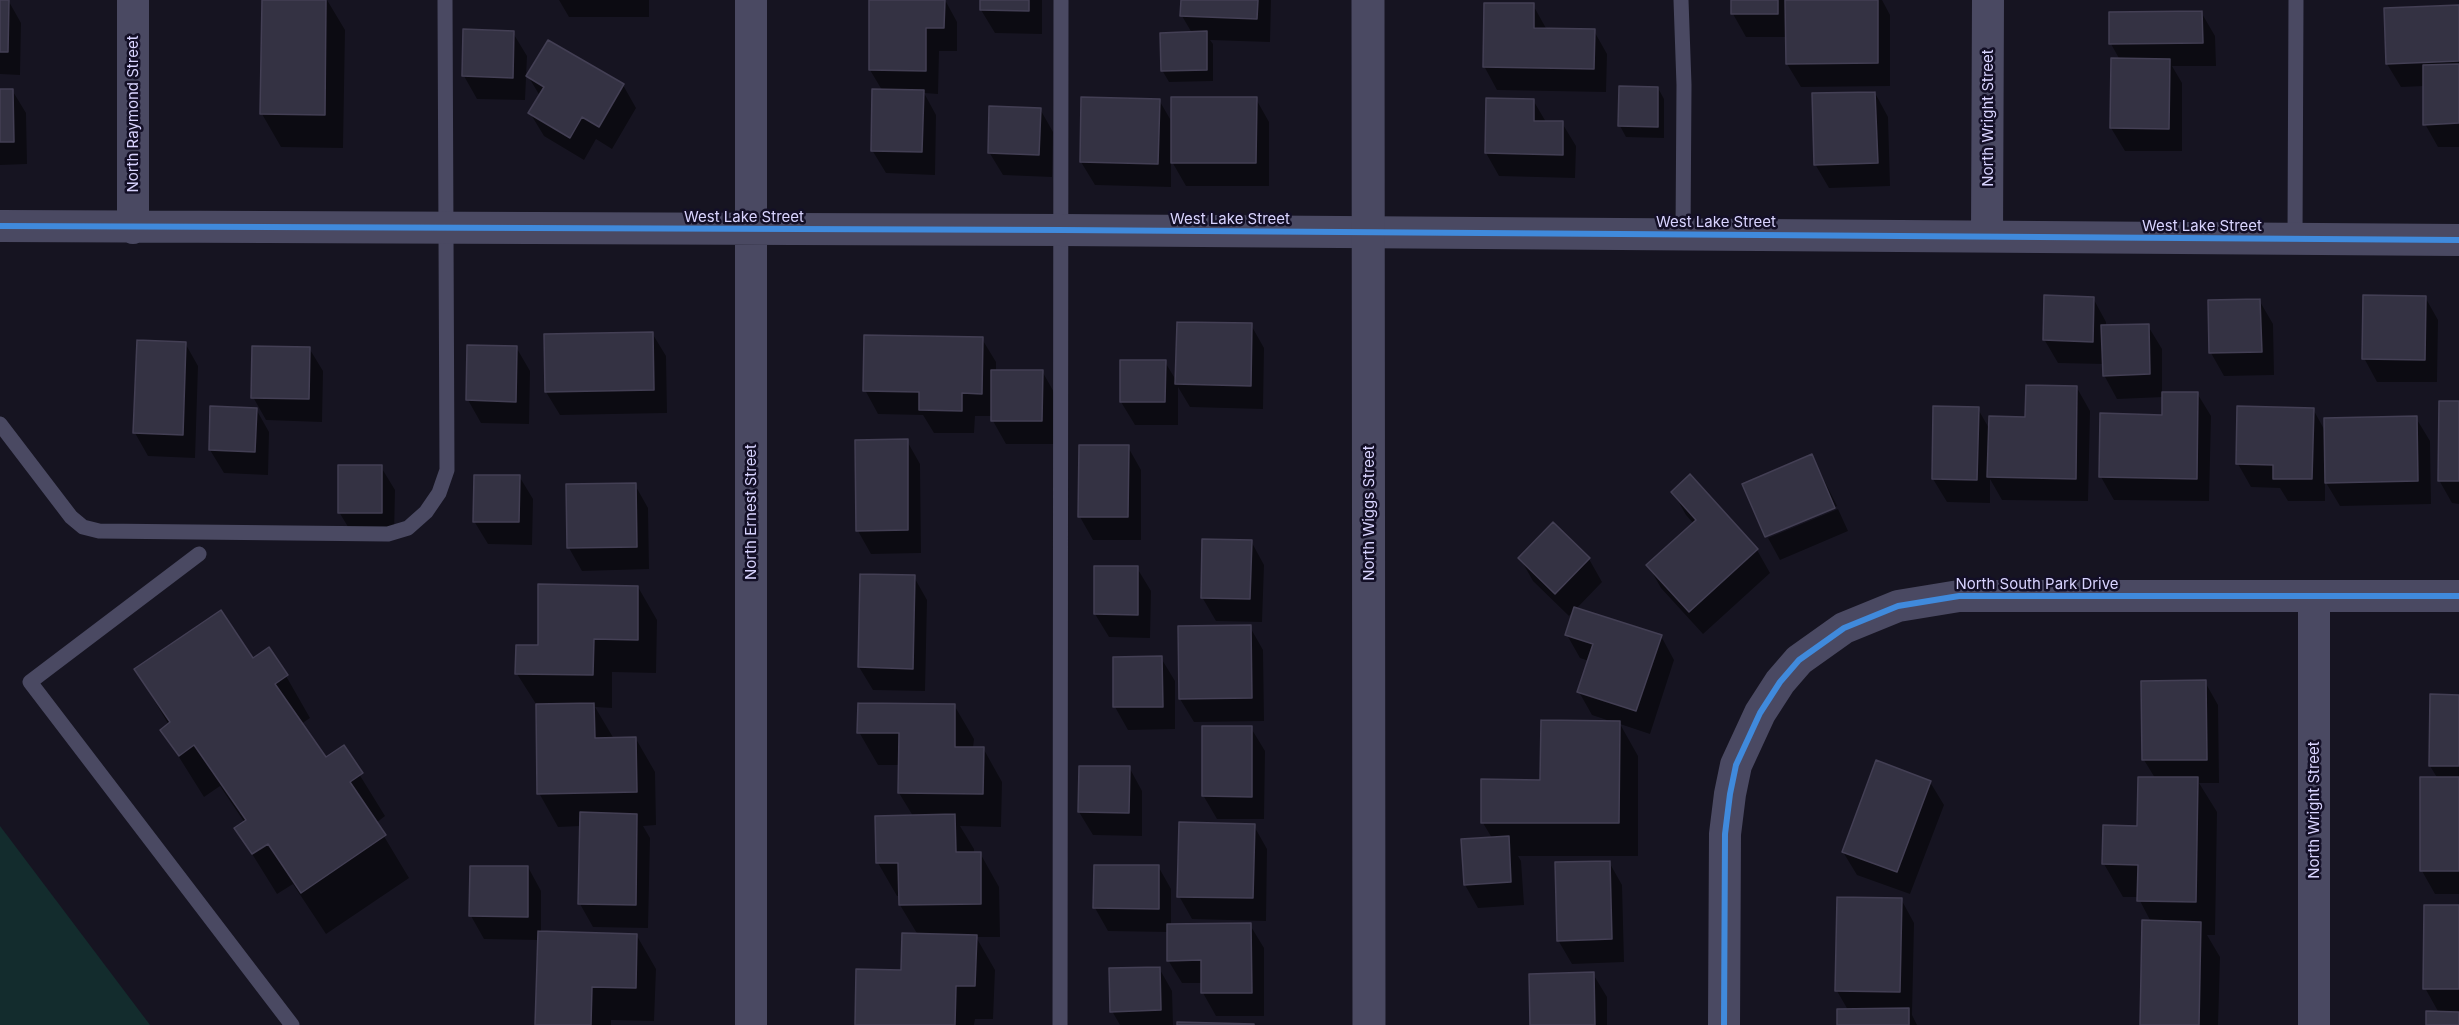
<!DOCTYPE html>
<style>
body{margin:0}
canvas{display:block;background:#161421}
</style>
<canvas width="2459" height="1025"></canvas>
<script>
const ctx = document.querySelector('canvas').getContext('2d');
ctx.lineJoin = 'round';
function paint(path, color) {
  ctx.fillStyle = color;
  ctx.fill(path, 'evenodd');
}
function shape(rows) {
  const path = new Path2D();
  for (const r of rows) {
    path.moveTo(r[0], r[1]);
    for (let i = 2; i < r.length; i += 2) path.lineTo(r[i], r[i + 1]);
  }
  return path;
}
function strokePath(path, color, width, dash) {
  ctx.strokeStyle = color;
  ctx.lineWidth = width;
  ctx.lineCap = dash ? 'butt' : 'round';
  ctx.setLineDash(dash || []);
  ctx.stroke(path);
}
function write(font, color, halo, rows, align = 'center') {
  ctx.font = font + ' Inter,sans-serif';
  ctx.lineWidth = 5;
  ctx.setLineDash([]);
  ctx.textBaseline = 'middle';
  ctx.strokeStyle = halo;
  ctx.fillStyle = color;
  for (const [text, x, y, turn = 0] of rows) {
    ctx.save();
    ctx.translate(x, y);
    ctx.rotate((+turn || 0) * Math.PI / 180);
    ctx.textAlign = isNaN(turn) ? turn : align;
    if (halo) ctx.strokeText(text, 0, 0);
    ctx.fillText(text, 0, 0);
    ctx.restore();
  }
}
paint(shape([
 [0,826,150,1025,0,1025]
]), '#132c2d');
paint(shape([
 [0,0,8,0,21,23,20,75,0,74],
 [263,0,327,0,345,30,343,148,281,147,262,114],
 [559,0,649,0,649,17,569,17],
 [871,0,945,0,957,22,957,51,939,51,938,94,924,93,936,115,935,175,886,173,872,150,882,90,870,70],
 [981,0,1042,0,1042,34,995,33,981,10],
 [1182,0,1271,0,1270,42,1210,40,1213,44,1213,81,1169,82,1162,70,1192,33,1182,16],
 [1733,0,1882,0,1890,15,1890,86,1801,87,1787,64,1787,37,1746,37,1733,14],
 [1533,5,1547,30,1594,31,1607,54,1606,92,1497,90,1484,66],
 [2459,6,2459,147,2438,147,2425,124,2425,86,2401,87,2387,64],
 [2201,12,2215,36,2216,66,2172,66,2182,83,2182,151,2125,151,2111,128,2120,60,2111,44],
 [513,33,527,56,525,100,477,99,464,76],
 [528,76,623,85,636,108,612,149,596,139,584,160,544,136,530,113,540,96],
 [1658,88,1664,99,1664,138,1626,137,1620,126],
 [0,90,12,90,26,113,27,164,0,165],
 [1875,93,1888,117,1890,186,1829,188,1815,164],
 [1256,99,1269,122,1269,186,1186,186,1171,160,1171,187,1095,185,1081,162,1159,100,1173,124],
 [1533,100,1546,122,1562,123,1576,146,1575,178,1499,176,1486,153],
 [1040,109,1053,132,1052,177,1003,175,989,152],
 [2425,297,2438,320,2437,382,2377,382,2364,358],
 [2093,298,2106,322,2106,327,2148,326,2162,349,2162,393,2197,393,2211,416,2209,501,2114,500,2101,477,2164,416,2164,397,2117,399,2104,375,2104,364,2058,363,2044,339],
 [2259,300,2273,324,2274,375,2224,376,2211,353,2209,302],
 [1251,325,1264,348,1263,409,1190,407,1178,387,1178,425,1135,425,1121,402,1165,362,1177,382],
 [652,333,666,356,667,413,560,415,546,392],
 [982,339,996,362,996,371,1042,371,1055,394,1055,444,1006,444,993,421,993,416,975,416,974,433,934,433,923,415,878,414,865,390],
 [185,343,198,366,195,458,148,456,135,433],
 [516,347,530,371,529,424,481,423,468,400],
 [309,348,323,371,322,422,266,420,253,397],
 [2077,388,2090,411,2088,501,2002,500,1990,479,1990,503,1947,502,1933,479,1978,409,1990,430,2027,418],
 [2459,403,2459,504,2452,503,2439,480],
 [256,409,269,432,268,475,224,473,210,450],
 [2313,409,2325,431,2416,418,2430,441,2431,504,2340,506,2325,481,2325,501,2288,501,2280,488,2251,487,2238,464],
 [907,441,920,464,921,553,871,554,858,531],
 [1081,446,1128,447,1141,470,1141,540,1093,540,1080,517],
 [1812,456,1837,506,1767,537,1744,485],
 [381,467,395,490,394,536,353,535,339,512],
 [519,476,533,499,532,545,488,544,474,521],
 [1690,476,1757,550,1770,573,1703,634,1661,588,1648,565,1694,524,1686,515,1673,492],
 [635,485,648,508,649,569,582,571,569,548],
 [1838,509,1848,531,1780,560,1768,538],
 [1251,541,1264,565,1262,622,1216,621,1202,597],
 [1520,558,1589,559,1602,582,1576,609,1661,636,1674,660,1650,734,1620,724,1638,756,1638,856,1518,856,1521,861,1524,905,1478,908,1465,885,1492,838,1483,823,1542,781,1613,722,1592,715,1579,692,1589,661,1580,658,1567,635,1574,610,1569,616,1533,581],
 [1137,568,1151,591,1150,638,1109,637,1095,614],
 [914,577,927,600,925,691,873,690,859,667],
 [638,587,657,620,656,673,612,672,612,708,595,707,614,739,636,739,655,772,656,825,643,826,650,838,648,928,593,927,580,904,581,826,558,827,539,793,538,707,517,674,539,647],
 [1250,627,1263,650,1264,721,1194,722,1180,699],
 [1161,658,1175,681,1175,729,1128,730,1115,707],
 [253,660,286,676,310,718,301,724,326,759,343,748,385,816,376,823,409,878,326,934,293,884,277,894,236,828,245,823,220,786,204,797,162,730,169,725,136,670],
 [2143,682,2205,682,2218,705,2219,783,2199,783,2217,812,2215,935,2207,935,2220,957,2218,1025,2142,1025,2151,922,2138,897,2123,897,2104,864,2138,827,2155,778,2144,760],
 [2459,697,2459,894,2435,894,2422,871,2422,779,2438,779,2430,766],
 [954,705,974,739,973,748,983,748,1002,782,1001,827,960,826,974,849,974,853,980,853,999,887,1000,937,976,937,995,970,993,1019,975,1019,974,1025,857,1025,902,972,918,935,900,905,900,896,897,896,878,863,913,816,899,793,900,765,878,765,859,732],
 [1251,728,1265,751,1264,819,1217,819,1203,795],
 [1129,767,1142,791,1142,836,1093,835,1079,812],
 [1930,782,1944,805,1910,894,1857,875,1843,852],
 [1254,826,1267,849,1266,921,1192,919,1179,896],
 [1609,862,1622,885,1624,962,1572,964,1558,940],
 [1158,866,1171,889,1171,925,1250,925,1264,948,1264,1016,1216,1016,1203,993,1202,983,1182,983,1168,960,1168,932,1108,931,1095,908],
 [528,867,541,891,541,933,637,936,656,969,654,1021,611,1020,611,1025,537,1025,539,940,484,939,471,916],
 [1901,899,1914,923,1912,1015,1917,1025,1838,1025,1848,1010,1837,991],
 [2459,907,2459,1025,2427,1025,2439,1013,2425,988],
 [1159,968,1172,991,1173,1025,1120,1025,1112,1011],
 [1593,974,1607,997,1607,1025,1532,1025]
]), '#0007');
const building = shape([
 [0,0,9,0,8,52,0,52,0,0],
 [262,0,326,0,325,115,260,114,262,0],
 [869,0,945,0,944,28,926,28,926,71,869,70,869,0],
 [980,0,1029,0,1029,11,980,10,980,0],
 [1181,0,1258,0,1257,19,1180,16,1181,0],
 [1731,0,1778,0,1778,14,1731,14,1731,0],
 [1785,0,1878,0,1878,63,1786,64,1785,0],
 [1484,3,1534,3,1534,28,1595,29,1594,69,1483,67,1484,3],
 [2459,5,2459,61,2386,64,2384,8,2459,5],
 [2202,11,2203,43,2109,44,2109,12,2202,11],
 [463,29,514,31,513,78,462,76,463,29],
 [1207,31,1207,70,1161,71,1160,33,1207,31],
 [548,40,624,84,599,127,582,117,570,138,528,113,544,87,526,76,548,40],
 [2111,58,2170,59,2169,129,2110,128,2111,58],
 [2459,64,2459,123,2423,125,2423,65,2459,64],
 [1619,86,1658,87,1658,127,1618,126,1619,86],
 [0,89,13,89,14,142,0,142,0,89],
 [872,89,924,90,922,152,871,151,872,89],
 [1875,92,1878,163,1814,165,1812,93,1875,92],
 [1081,97,1160,99,1158,164,1080,162,1081,97],
 [1171,97,1257,97,1256,163,1171,163,1171,97],
 [1486,98,1534,99,1534,121,1563,121,1563,155,1485,153,1486,98],
 [989,106,1041,108,1039,155,988,153,989,106],
 [2044,295,2094,297,2093,342,2043,340,2044,295],
 [2363,295,2426,296,2425,360,2362,359,2363,295],
 [2260,299,2262,352,2209,353,2208,300,2260,299],
 [1177,322,1252,323,1251,386,1175,384,1177,322],
 [2149,324,2150,374,2103,376,2101,325,2149,324],
 [653,332,654,390,545,392,544,334,653,332],
 [864,335,983,337,982,394,962,393,962,411,919,410,919,392,863,391,864,335],
 [137,340,186,342,183,435,133,433,137,340],
 [467,345,517,346,516,402,466,400,467,345],
 [252,346,310,347,309,399,251,398,252,346],
 [1120,360,1166,360,1165,402,1120,402,1120,360],
 [991,370,1043,370,1042,421,991,421,991,370],
 [2026,385,2077,386,2076,479,1987,477,1989,416,2025,417,2026,385],
 [2162,392,2198,392,2197,479,2099,477,2100,413,2162,415,2162,392],
 [2439,401,2459,401,2459,481,2438,481,2439,401],
 [210,406,257,408,255,452,209,450,210,406],
 [1933,406,1979,407,1977,480,1932,479,1933,406],
 [2237,406,2314,408,2312,479,2273,479,2273,465,2236,464,2237,406],
 [2417,416,2418,481,2325,483,2324,418,2417,416],
 [908,439,908,530,856,531,855,440,908,439],
 [1079,445,1129,445,1128,517,1078,517,1079,445],
 [1812,454,1835,508,1765,537,1742,484,1812,454],
 [338,465,382,465,382,513,338,513,338,465],
 [1690,474,1758,549,1689,612,1646,565,1696,520,1671,492,1690,474],
 [474,475,520,475,519,522,473,522,474,475],
 [636,483,637,547,567,548,566,484,636,483],
 [1553,522,1590,558,1555,594,1518,558,1553,522],
 [1202,539,1252,540,1250,599,1201,598,1202,539],
 [1094,566,1138,566,1138,615,1094,614,1094,566],
 [860,574,915,575,913,669,858,667,860,574],
 [538,584,638,586,638,640,594,639,593,675,515,674,516,645,538,645,538,584],
 [1574,607,1662,635,1636,711,1577,692,1593,644,1565,635,1574,607],
 [221,610,253,658,269,647,288,675,275,684,326,757,344,745,363,773,350,782,386,835,301,893,268,844,252,854,234,828,246,820,194,745,179,756,160,730,170,722,134,669,221,610],
 [1251,625,1252,698,1179,699,1178,626,1251,625],
 [1162,656,1163,707,1113,707,1113,657,1162,656],
 [2206,680,2207,760,2142,760,2141,681,2206,680],
 [2430,694,2459,695,2459,766,2429,766,2430,694],
 [594,703,595,738,636,737,637,792,537,794,536,704,594,703],
 [858,703,955,704,955,747,984,747,983,794,898,793,899,733,857,733,858,703],
 [1541,720,1620,721,1619,823,1481,823,1481,779,1540,780,1541,720],
 [1202,726,1252,726,1252,797,1202,796,1202,726],
 [1876,760,1931,781,1897,872,1842,852,1876,760],
 [1079,766,1130,766,1129,813,1078,812,1079,766],
 [2138,777,2198,777,2196,902,2137,901,2138,865,2102,864,2103,825,2137,826,2138,777],
 [2420,777,2459,777,2459,871,2420,871,2420,777],
 [580,812,637,814,636,905,578,904,580,812],
 [955,814,956,852,981,852,981,904,899,905,898,863,876,863,875,816,955,814],
 [1179,822,1255,824,1253,898,1177,897,1179,822],
 [1509,836,1511,882,1464,885,1461,839,1509,836],
 [1610,861,1612,939,1557,941,1555,862,1610,861],
 [1094,865,1159,865,1159,909,1093,908,1094,865],
 [470,866,528,866,528,917,469,916,470,866],
 [1837,897,1902,898,1900,992,1835,991,1837,897],
 [2424,905,2459,905,2459,989,2423,989,2424,905],
 [2142,920,2201,922,2199,1025,2140,1025,2142,920],
 [1251,923,1252,993,1201,993,1201,960,1167,961,1167,924,1251,923],
 [538,931,637,934,636,988,592,987,591,1025,535,1025,538,931],
 [902,933,977,935,975,986,956,986,955,1025,855,1025,856,969,901,970,902,933],
 [1160,967,1161,1010,1110,1012,1109,968,1160,967],
 [1594,972,1595,1025,1530,1025,1529,974,1594,972],
 [1909,1008,1909,1025,1837,1025,1837,1009,1909,1008],
 [2426,1011,2459,1012,2459,1025,2426,1025,2426,1011],
 [1177,1022,1254,1024,1254,1025,1177,1025,1177,1022]
]);
paint(building, '#343243');
strokePath(building, '#433f54', 1.5);
strokePath(shape([
 [1681,0,1684,85,1683,234],
 [2295,238,2296,0],
 [0,424,71,517,83,527,99,531,388,534,408,528,426,512,439,493,447,470,445,0],
 [199,554,30,682,292,1025],
 [1060,1025,1061,0]
]), '#4a4962', 15);
strokePath(shape([
 [0,226,1061,230,2459,240],
 [133,228,133,0],
 [1987,236,1988,0],
 [751,1025,751,0],
 [1724,1025,1725,834,1730,794,1736,765,1760,713,1780,682,1799,660,1844,628,1898,606,1959,596,2459,596],
 [2314,1025,2314,596]
]), '#4a4962', 32);
strokePath(shape([
 [1368,0,1369,1025]
]), '#4a4962', 33);
strokePath(shape([
 [0,226,1061,230,2459,240],
 [1724,1025,1725,834,1730,794,1736,765,1760,713,1780,682,1799,660,1844,628,1898,606,1959,596,2459,596]
]), '#408adc', 6);
write('15px', '#d9d4ff', '#130f26', [
 ["North Raymond Street",133,114,-90],
 ["North Wright Street",1988,118,-90],
 ["West Lake Street",744,217],
 ["West Lake Street",1230,219],
 ["West Lake Street",1716,222],
 ["West Lake Street",2202,226],
 ["North Ernest Street",751,512,-90],
 ["North Wiggs Street",1369,513,-90],
 ["North South Park Drive",2037,584],
 ["North Wright Street",2314,810,-90]
]);
</script>
